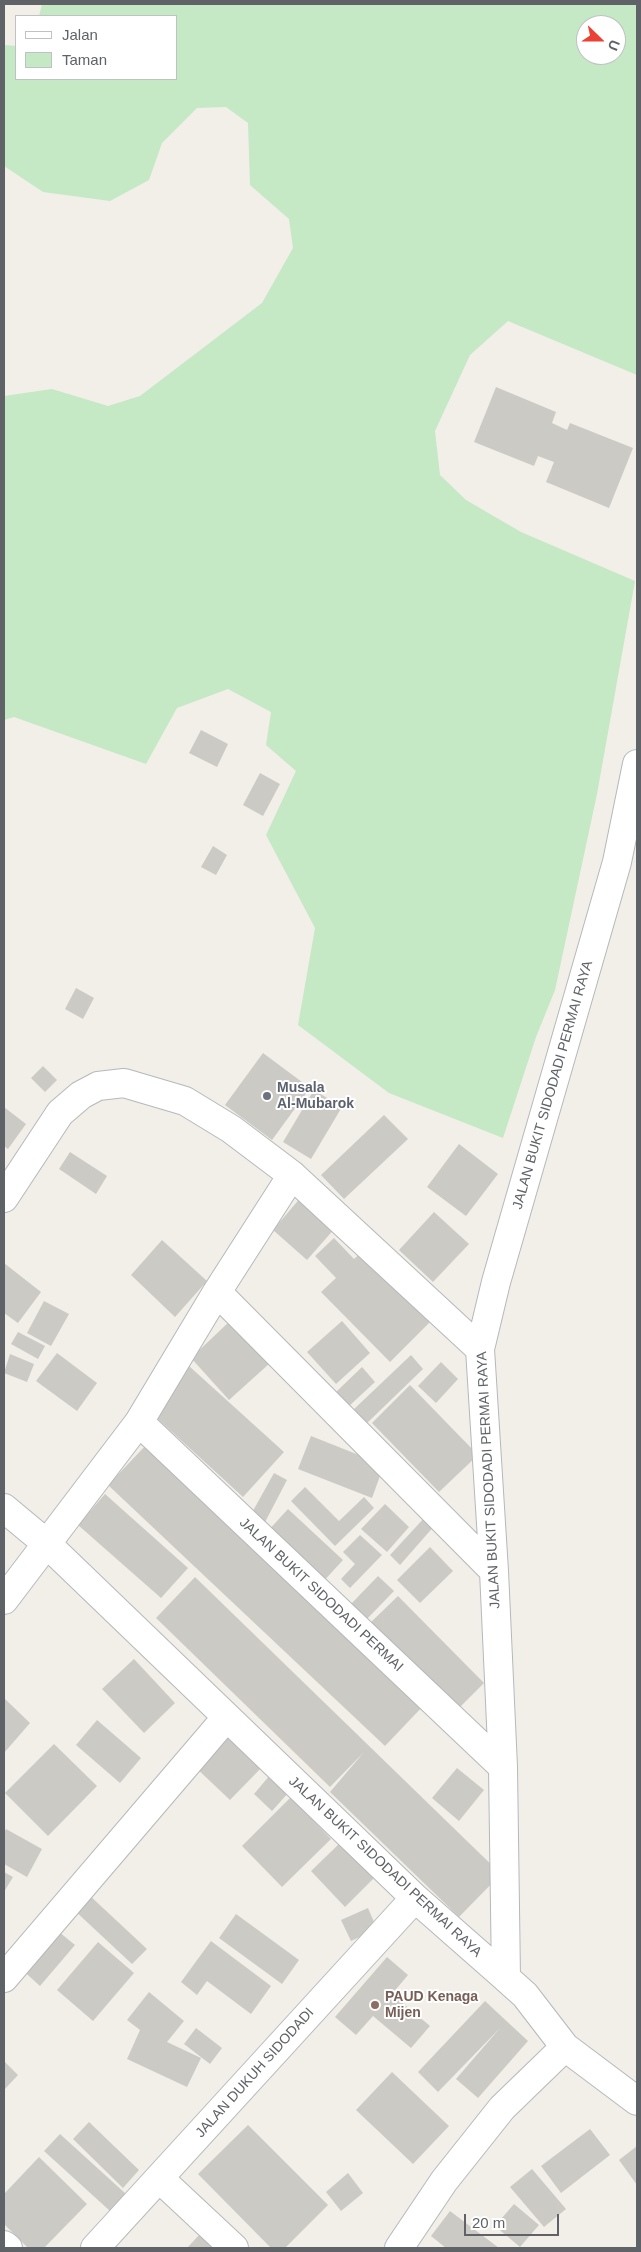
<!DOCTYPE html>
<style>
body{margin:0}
#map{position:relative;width:641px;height:2252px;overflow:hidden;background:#f1efe8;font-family:Helvetica,sans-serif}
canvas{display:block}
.frame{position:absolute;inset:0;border:5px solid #5f6368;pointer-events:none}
.legend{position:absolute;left:15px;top:15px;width:162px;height:65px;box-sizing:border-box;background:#fff;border:1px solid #bfc1c3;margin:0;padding:6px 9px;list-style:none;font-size:15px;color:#5f6368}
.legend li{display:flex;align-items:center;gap:10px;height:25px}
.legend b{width:25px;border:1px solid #bfc1c3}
.north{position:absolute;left:576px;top:15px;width:50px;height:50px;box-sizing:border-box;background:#fff;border:1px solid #bfc1c3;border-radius:50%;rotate:112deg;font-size:14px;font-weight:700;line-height:20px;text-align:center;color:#5f6368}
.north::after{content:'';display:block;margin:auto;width:18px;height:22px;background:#ea4335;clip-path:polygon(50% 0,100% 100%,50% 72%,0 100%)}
.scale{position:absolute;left:464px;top:2214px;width:95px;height:22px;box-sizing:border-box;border:2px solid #5f6368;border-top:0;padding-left:6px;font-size:15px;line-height:18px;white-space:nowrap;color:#5f6368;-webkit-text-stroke:4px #fff;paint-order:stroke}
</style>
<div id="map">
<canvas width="641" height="2252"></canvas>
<div class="frame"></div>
<ul class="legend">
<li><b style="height:6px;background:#fff"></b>Jalan</li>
<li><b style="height:14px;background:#c5e8c5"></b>Taman</li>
</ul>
<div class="north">U</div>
<div class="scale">20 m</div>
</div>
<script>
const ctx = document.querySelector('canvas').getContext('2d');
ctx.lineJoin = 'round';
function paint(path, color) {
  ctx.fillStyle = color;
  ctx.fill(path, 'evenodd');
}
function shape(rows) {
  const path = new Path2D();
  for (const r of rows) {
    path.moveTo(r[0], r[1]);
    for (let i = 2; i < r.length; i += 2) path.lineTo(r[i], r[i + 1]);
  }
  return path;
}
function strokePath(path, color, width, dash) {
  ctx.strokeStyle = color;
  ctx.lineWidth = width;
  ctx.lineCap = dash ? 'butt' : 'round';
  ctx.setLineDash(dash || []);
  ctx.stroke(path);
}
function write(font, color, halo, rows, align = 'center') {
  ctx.font = font + ' Helvetica,sans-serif';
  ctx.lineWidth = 4;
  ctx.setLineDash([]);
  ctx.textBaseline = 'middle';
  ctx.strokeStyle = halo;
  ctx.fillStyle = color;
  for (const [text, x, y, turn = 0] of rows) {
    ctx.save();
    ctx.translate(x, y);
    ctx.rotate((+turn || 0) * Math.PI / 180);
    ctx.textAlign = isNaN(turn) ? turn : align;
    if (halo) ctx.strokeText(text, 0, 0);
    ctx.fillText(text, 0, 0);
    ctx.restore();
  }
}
paint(shape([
 [42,4,637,4,637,375,508,321,470,355,435,431,440,475,466,500,521,532,635,581,597,794,555,990,536,1037,503,1138,389,1093,298,1025,315,928,266,835,296,771,266,745,271,712,228,689,177,708,146,764,14,717,4,720,4,396,52,389,108,406,140,396,262,303,293,248,289,219,250,185,248,123,226,107,197,108,162,143,149,180,110,201,43,192,4,166,4,45,16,46,16,79,176,79,176,16,39,16],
 [586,25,616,25,616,55,586,55]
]), '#c5e8c5');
paint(shape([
 [496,387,556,412,552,423,567,430,570,423,633,448,609,508,546,482,554,462,538,456,534,466,474,442],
 [201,730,228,744,217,767,189,753],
 [260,773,280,784,263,816,243,805],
 [213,846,227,855,216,875,201,867],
 [76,988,94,998,83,1019,65,1009],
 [263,1053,310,1088,272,1140,225,1105],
 [43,1066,57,1080,45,1092,31,1078],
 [314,1090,342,1107,311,1159,283,1142],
 [4,1107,26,1124,8,1149,4,1146],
 [384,1115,408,1139,344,1199,321,1175],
 [459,1144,498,1174,466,1216,427,1187],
 [70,1152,107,1176,96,1194,59,1169],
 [302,1196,336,1227,307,1260,273,1230],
 [434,1212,469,1244,433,1282,399,1250],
 [334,1238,354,1259,363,1251,432,1320,390,1362,321,1292,336,1278,315,1256],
 [162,1240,207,1281,175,1317,131,1275],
 [4,1263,41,1292,18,1323,4,1313],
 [44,1301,69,1314,51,1346,27,1333],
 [231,1320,270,1363,229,1400,191,1358],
 [342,1321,370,1353,336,1384,307,1352],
 [18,1332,45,1346,38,1359,11,1344],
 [57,1353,97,1383,77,1411,36,1381],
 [10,1354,34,1364,27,1382,4,1373],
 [411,1355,423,1369,365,1425,352,1411],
 [441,1362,458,1379,436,1403,418,1386],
 [189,1366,284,1452,243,1497,149,1411],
 [362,1367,375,1382,348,1407,335,1393],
 [410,1385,478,1455,439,1492,372,1423],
 [311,1436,384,1465,372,1498,298,1469],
 [149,1442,426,1703,385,1746,108,1485],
 [274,1473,287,1480,263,1526,249,1518],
 [305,1487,339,1521,364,1497,374,1508,335,1546,291,1501],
 [105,1494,188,1568,161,1598,78,1525],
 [385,1504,409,1527,387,1552,361,1529],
 [288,1509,343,1560,321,1584,266,1533],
 [426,1516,436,1524,400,1565,390,1555],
 [360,1535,382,1555,350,1588,341,1579,355,1564,343,1552],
 [430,1547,453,1571,420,1603,397,1580],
 [378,1576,394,1591,365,1621,350,1605],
 [195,1577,501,1874,459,1917,330,1792,364,1752,330,1787,156,1618],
 [398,1596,484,1683,455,1712,369,1624],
 [134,1659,175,1703,144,1733,102,1689],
 [4,1698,30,1723,4,1753],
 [97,1720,141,1758,120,1783,76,1745],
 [227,1728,265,1764,230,1800,192,1764],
 [54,1744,97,1786,48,1836,5,1793],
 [457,1768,484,1790,459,1821,432,1798],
 [270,1775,289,1792,272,1811,254,1794],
 [291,1797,331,1839,282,1887,242,1846],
 [6,1829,42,1849,27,1877,4,1864,4,1833],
 [340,1843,374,1878,345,1907,311,1871],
 [4,1872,13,1877,4,1892],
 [87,1893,147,1949,132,1964,73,1909],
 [368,1908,377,1929,351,1941,341,1920],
 [236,1914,299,1960,282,1984,219,1938],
 [53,1927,75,1945,40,1986,19,1967],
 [211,1941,271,1986,251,2014,207,1981,197,1995,181,1982],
 [98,1942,134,1973,93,2021,57,1990],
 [387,1957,408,1975,392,1994,430,2026,411,2048,373,2016,356,2035,335,2017],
 [149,1992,184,2021,167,2042,201,2058,187,2087,127,2059,140,2030,127,2020],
 [485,2001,528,2041,478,2098,456,2079,500,2028,438,2092,418,2072],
 [196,2028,222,2048,210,2064,184,2044],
 [4,2061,18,2075,4,2090],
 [392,2072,449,2126,413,2164,356,2110],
 [89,2122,139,2170,123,2188,73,2139],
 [248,2125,328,2205,285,2248,271,2248,198,2174],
 [590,2129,610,2155,561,2193,541,2166],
 [60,2134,126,2194,110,2211,44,2151],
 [637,2146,637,2185,619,2160],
 [39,2157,87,2204,44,2248,28,2248,4,2224,4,2194],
 [532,2169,566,2209,544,2227,510,2187],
 [348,2173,363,2193,341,2211,326,2192],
 [514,2204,539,2225,520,2247,495,2226],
 [450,2211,499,2248,446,2248,431,2236],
 [200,2234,215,2248,187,2248]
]), '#cccac5');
const minor = shape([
 [637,764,617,862,496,1282,480,1349,494,1571,503,1767,506,1978,525,1995,565,2047,637,2101],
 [4,1198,60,1113,81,1095,98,1086,124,1083,185,1101,231,1129,292,1175,480,1349],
 [217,1292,494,1571],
 [139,1422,503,1767],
 [4,1508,46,1543,415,1898,506,1978],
 [4,1600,139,1422,217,1292,292,1175],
 [4,1978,226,1718],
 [159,2178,234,2248],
 [4,2245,8,2248],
 [95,2248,415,1898],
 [399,2248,444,2181,502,2108,565,2047]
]);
strokePath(minor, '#b5b8bc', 30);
strokePath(minor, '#fff', 28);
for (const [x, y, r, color] of [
 [267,1096,5,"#6b7280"],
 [375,2005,5,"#8d6e63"]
]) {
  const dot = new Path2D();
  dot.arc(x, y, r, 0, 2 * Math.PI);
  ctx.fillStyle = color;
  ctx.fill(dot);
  strokePath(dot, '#fff', 2);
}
write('14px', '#5f6368', '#fff', [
 ["JALAN BUKIT SIDODADI PERMAI RAYA",553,1085,-74],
 ["JALAN BUKIT SIDODADI PERMAI RAYA",489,1480,-93],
 ["JALAN BUKIT SIDODADI PERMAI",321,1595,43],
 ["JALAN BUKIT SIDODADI PERMAI RAYA",385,1867,43],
 ["JALAN DUKUH SIDODADI",255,2073,-48]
]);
write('bold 14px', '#5b616d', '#fff', [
 ["Musala",277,1088],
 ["Al-Mubarok",277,1104]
], 'left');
write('bold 14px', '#785e54', '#fff', [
 ["PAUD Kenaga",385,1997],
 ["Mijen",385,2013]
], 'left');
</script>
